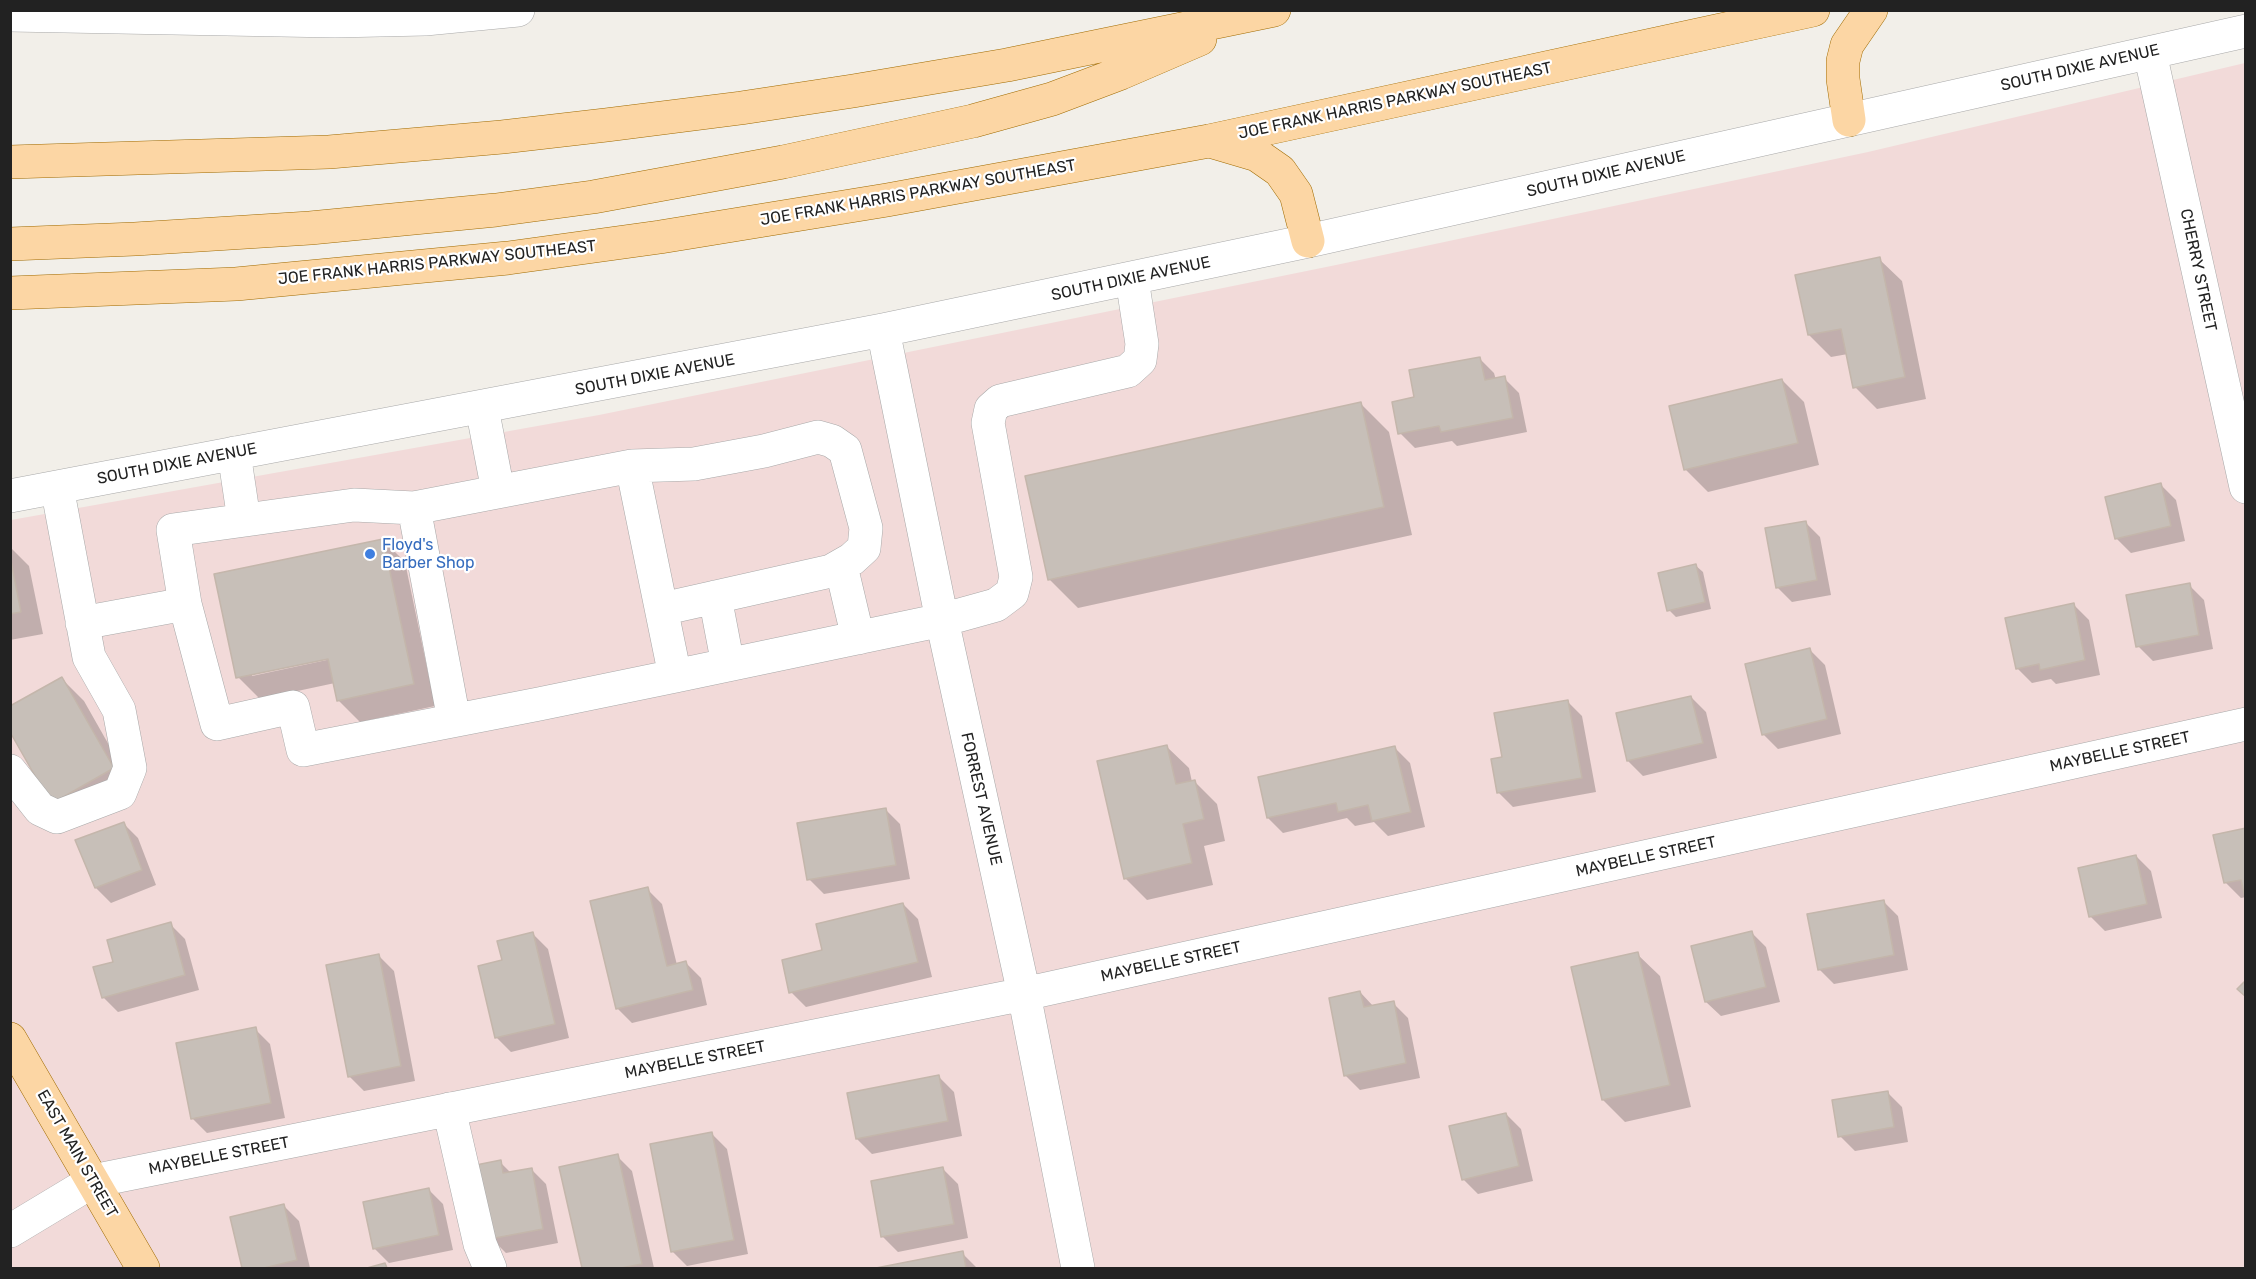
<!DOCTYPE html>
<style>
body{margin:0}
#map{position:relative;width:2256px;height:1279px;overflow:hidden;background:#f2efe9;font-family:Rubik,sans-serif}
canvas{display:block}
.frame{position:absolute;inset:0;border:12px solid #222;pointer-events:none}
</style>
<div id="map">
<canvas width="2256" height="1279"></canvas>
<div class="frame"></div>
</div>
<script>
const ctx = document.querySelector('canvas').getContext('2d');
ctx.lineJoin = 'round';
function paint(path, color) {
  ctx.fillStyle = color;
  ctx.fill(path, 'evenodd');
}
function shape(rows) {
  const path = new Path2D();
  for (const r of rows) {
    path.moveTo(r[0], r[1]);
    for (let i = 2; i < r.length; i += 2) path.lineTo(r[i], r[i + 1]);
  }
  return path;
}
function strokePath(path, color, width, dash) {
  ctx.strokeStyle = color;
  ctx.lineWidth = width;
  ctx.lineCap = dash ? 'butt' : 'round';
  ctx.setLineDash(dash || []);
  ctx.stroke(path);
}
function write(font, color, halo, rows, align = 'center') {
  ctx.font = font + ' Rubik,sans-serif';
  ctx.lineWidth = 4.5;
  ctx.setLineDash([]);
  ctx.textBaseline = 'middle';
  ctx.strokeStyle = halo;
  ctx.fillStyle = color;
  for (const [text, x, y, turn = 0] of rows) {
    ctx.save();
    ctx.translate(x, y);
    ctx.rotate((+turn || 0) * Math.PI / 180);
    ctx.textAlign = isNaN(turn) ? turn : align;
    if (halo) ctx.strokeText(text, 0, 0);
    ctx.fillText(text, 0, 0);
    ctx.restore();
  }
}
paint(shape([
 [2245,63,2245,1268,11,1268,11,520,599,415,1336,265,1868,152]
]), '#f2dad9');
paint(shape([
 [1879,259,1902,281,1926,399,1877,409,1855,387,1848,354,1831,357,1809,335],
 [1479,358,1494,373,1496,380,1504,378,1519,393,1527,432,1457,446,1452,441,1415,448,1400,433,1416,399],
 [1782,380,1804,402,1819,465,1708,492,1686,470,1671,407],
 [1361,404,1389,432,1412,535,1078,608,1049,579],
 [2161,485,2176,500,2185,541,2131,553,2116,538],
 [1805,522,1820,537,1831,595,1792,602,1777,587],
 [383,540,405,562,435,706,360,722,338,700,335,683,260,699,238,677],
 [335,656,336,658,252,676,252,673],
 [10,547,29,566,43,634,10,640],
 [1695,565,1703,572,1711,609,1676,617,1669,610],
 [2189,585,2204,600,2213,649,2153,661,2138,646],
 [2074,605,2089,620,2100,675,2056,684,2051,679,2032,683,2017,668],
 [1810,650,1825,665,1841,734,1778,749,1763,734],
 [62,679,84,701,135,791,52,803],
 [1691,697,1706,712,1717,758,1643,776,1628,761],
 [1567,701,1582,716,1596,792,1513,807,1498,792,1504,758],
 [1166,746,1189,768,1192,782,1195,782,1217,804,1225,841,1204,846,1213,885,1147,900,1125,878],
 [1395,748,1410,763,1425,827,1388,836,1374,822,1355,826,1347,818,1283,833,1268,818],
 [885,809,900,824,910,879,824,894,809,879],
 [123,823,138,838,156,885,111,903,96,888],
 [2246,829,2246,897,2241,898,2226,883],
 [2136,856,2151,871,2162,918,2105,931,2090,916],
 [647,889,662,904,677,965,686,963,701,978,707,1005,632,1023,617,1008],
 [1883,901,1898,916,1908,970,1834,984,1819,969],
 [903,904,918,919,932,977,806,1007,791,992,824,951],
 [170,924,185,939,199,990,118,1012,103,997,115,963],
 [1751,932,1766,947,1780,1002,1721,1016,1706,1002],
 [533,934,548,949,569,1038,511,1052,496,1037,504,961],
 [1637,954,1660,976,1691,1107,1625,1122,1603,1100],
 [379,956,394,971,415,1081,364,1091,349,1076],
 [1360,992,1374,1007,1393,1003,1408,1018,1420,1078,1360,1090,1345,1075],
 [255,1029,270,1044,285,1118,207,1133,192,1118],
 [939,1077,954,1092,962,1136,872,1154,857,1139],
 [1887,1092,1902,1107,1908,1142,1855,1151,1840,1136],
 [1506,1114,1521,1129,1533,1181,1478,1194,1463,1179],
 [712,1134,727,1149,748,1254,687,1266,672,1251],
 [617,1156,632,1171,654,1268,584,1268,561,1169],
 [500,1162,511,1173,531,1169,546,1184,558,1243,506,1253,491,1238],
 [943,1169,958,1184,968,1238,898,1252,883,1237,872,1182],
 [428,1189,443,1204,453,1250,389,1263,374,1248],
 [284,1206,299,1221,310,1268,244,1268,232,1219],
 [962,1253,977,1268,883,1268]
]), '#0003');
const building = shape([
 [1880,257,1905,377,1853,388,1841,329,1808,335,1795,275,1880,257],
 [1480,357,1485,380,1505,376,1513,418,1441,432,1439,426,1398,434,1392,402,1414,397,1409,370,1480,357],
 [1782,379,1798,443,1684,470,1669,406,1782,379],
 [1361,402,1384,507,1048,580,1025,476,1361,402],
 [2161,483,2171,526,2115,539,2105,497,2161,483],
 [1806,521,1817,580,1776,588,1765,528,1806,521],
 [383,539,414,684,337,701,328,659,236,678,214,574,383,539],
 [10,556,21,612,10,614,10,556],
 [1696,564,1705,602,1667,611,1658,573,1696,564],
 [2190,583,2199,635,2136,647,2126,595,2190,583],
 [2074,603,2085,660,2040,670,2039,664,2016,669,2005,618,2074,603],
 [1810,648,1827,719,1762,735,1745,664,1810,648],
 [62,677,114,768,51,804,10,732,10,706,62,677],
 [1691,696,1703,743,1627,761,1616,713,1691,696],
 [1568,700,1582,778,1497,793,1491,759,1502,757,1494,713,1568,700],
 [1167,745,1176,784,1195,780,1204,819,1183,824,1192,863,1124,879,1097,761,1167,745],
 [1395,746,1411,812,1372,821,1368,805,1338,812,1336,803,1267,818,1258,777,1395,746],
 [886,808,896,865,807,880,797,823,886,808],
 [124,822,142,870,95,888,75,840,124,822],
 [2246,828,2246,902,2241,880,2224,883,2213,835,2246,828],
 [2136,855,2147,904,2089,917,2078,868,2136,855],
 [648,887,667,966,686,961,693,990,616,1009,590,901,648,887],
 [1884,900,1894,955,1818,970,1807,914,1884,900],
 [903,903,918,962,789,993,782,960,822,950,816,924,903,903],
 [171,922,185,975,102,998,93,967,113,962,107,940,171,922],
 [1752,931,1766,987,1705,1002,1691,946,1752,931],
 [533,932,555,1024,495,1038,478,966,502,960,497,941,533,932],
 [1638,952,1670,1085,1602,1100,1571,967,1638,952],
 [379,954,401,1066,348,1077,326,965,379,954],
 [2246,980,2246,997,2237,989,2246,980],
 [1360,991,1364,1007,1394,1001,1406,1063,1344,1076,1329,998,1360,991],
 [256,1027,271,1103,191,1119,176,1043,256,1027],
 [939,1075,948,1121,856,1139,847,1093,939,1075],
 [1888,1091,1894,1127,1838,1137,1832,1100,1888,1091],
 [1506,1113,1519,1166,1462,1180,1449,1126,1506,1113],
 [712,1132,734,1240,671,1252,650,1144,712,1132],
 [618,1154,642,1264,621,1268,582,1268,559,1167,618,1154],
 [501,1160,503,1173,532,1168,543,1229,490,1239,476,1165,501,1160],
 [943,1167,954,1224,881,1237,871,1181,943,1167],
 [429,1188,439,1235,373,1249,363,1202,429,1188],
 [284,1204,297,1260,264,1268,242,1268,230,1217,284,1204],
 [963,1251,966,1268,876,1268,963,1251],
 [385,1263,387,1268,367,1268,385,1263]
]);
paint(building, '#c7bfb8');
strokePath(building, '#c4b6ab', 1.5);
const minor = shape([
 [10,15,335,21,425,19,518,10],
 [2150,53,2246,487],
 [883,330,942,620,1024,994,1078,1268],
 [482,408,498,491],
 [234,453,244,520],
 [632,466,694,464,764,451,818,437,832,441,845,450,866,528,864,548,852,559,831,571,662,609],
 [10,496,883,330,1308,241,2246,31],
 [414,508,454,720],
 [841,566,858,638],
 [715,597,728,665],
 [82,623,185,604],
 [675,676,632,466,414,508,354,505,173,530,185,604,217,724,293,707,303,750,539,704,675,676,942,620,996,605,1012,593,1016,577,988,423,991,409,1000,401,1128,371,1140,360,1142,344,1132,279],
 [10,771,40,809,57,817,120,793,130,768,119,710,89,657,57,487],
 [449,1109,480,1244,490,1268],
 [10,1231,93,1181,1024,994,2246,724]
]);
const major = shape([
 [1849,120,1843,79,1843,61,1847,45,1871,10],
 [1213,142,1257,155,1280,171,1296,194,1308,241],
 [10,162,329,152,502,137,606,125,741,108,853,91,1007,65,1274,10],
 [10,244,135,239,310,228,496,210,593,197,783,162,973,121,1052,99,1121,73,1200,39],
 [10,293,236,284,508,258,660,237,887,200,1209,141,1813,10],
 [10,1039,143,1268]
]);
strokePath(minor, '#a9a9a9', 34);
strokePath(major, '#a06b00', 34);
strokePath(minor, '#fff', 33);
strokePath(major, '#fcd6a4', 33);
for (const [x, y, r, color] of [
 [370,554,6,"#3f7fe0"]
]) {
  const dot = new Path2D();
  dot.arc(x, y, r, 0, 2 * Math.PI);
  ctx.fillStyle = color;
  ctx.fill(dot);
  strokePath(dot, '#fff', 2);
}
write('16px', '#222', '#fff', [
 ["SOUTH DIXIE AVENUE",2080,68,-13],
 ["JOE FRANK HARRIS PARKWAY SOUTHEAST",1395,101,-12],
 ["SOUTH DIXIE AVENUE",1606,174,-13],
 ["JOE FRANK HARRIS PARKWAY SOUTHEAST",918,193,-10],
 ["JOE FRANK HARRIS PARKWAY SOUTHEAST",437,263,-6],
 ["CHERRY STREET",2198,270,78],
 ["SOUTH DIXIE AVENUE",1131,279,-12],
 ["SOUTH DIXIE AVENUE",655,375,-11],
 ["SOUTH DIXIE AVENUE",177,464,-11],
 ["MAYBELLE STREET",2120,752,-12],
 ["FORREST AVENUE",981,799,77],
 ["MAYBELLE STREET",1646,857,-12],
 ["MAYBELLE STREET",1171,962,-12],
 ["MAYBELLE STREET",695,1060,-11],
 ["EAST MAIN STREET",77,1154,60],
 ["MAYBELLE STREET",219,1156,-11]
]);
write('16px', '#366cbe', '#fff', [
 ["Floyd's",382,545],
 ["Barber Shop",382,563]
], 'left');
</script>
